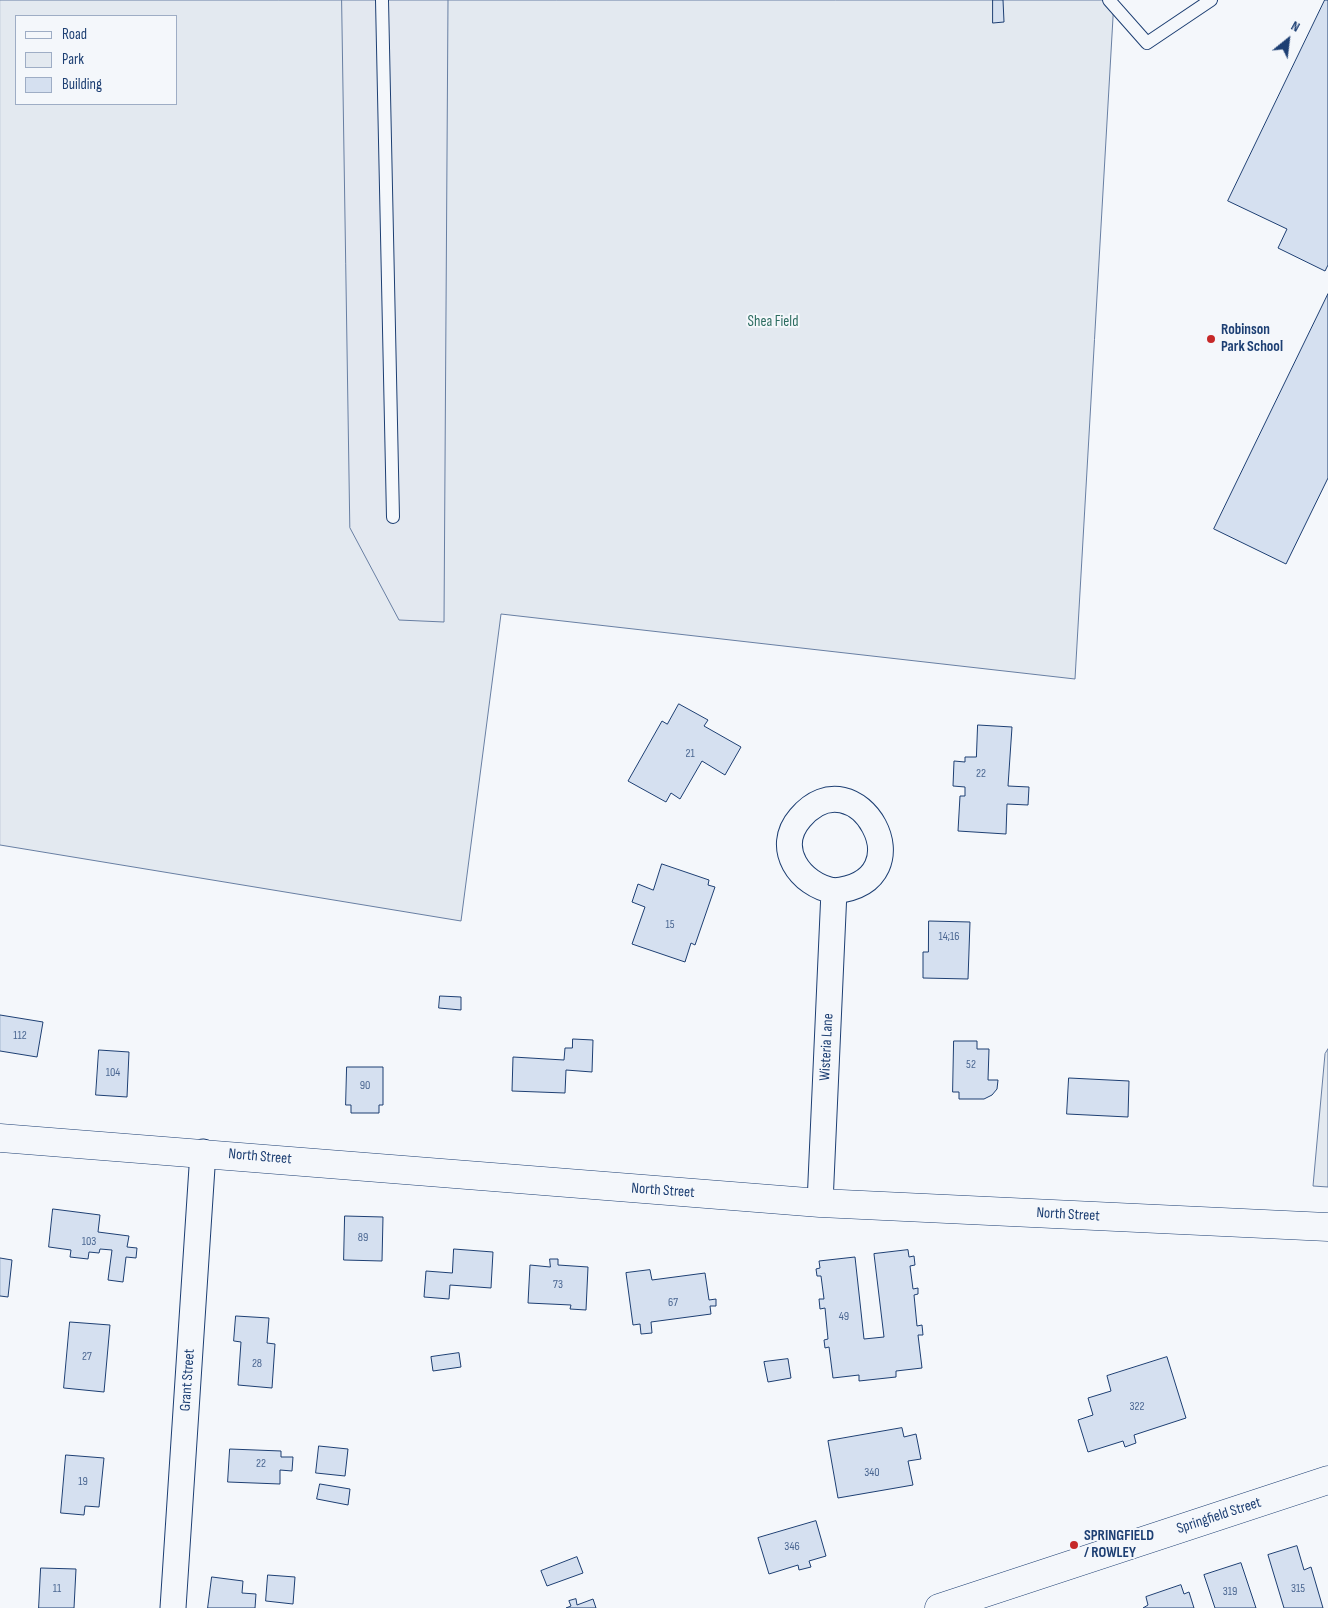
<!DOCTYPE html>
<style>
body{margin:0}
#map{position:relative;width:1328px;height:1608px;overflow:hidden;background:#f4f7fb;font-family:"Sofia Sans Condensed",sans-serif}
canvas{display:block}
.legend{position:absolute;left:15px;top:15px;width:162px;height:90px;box-sizing:border-box;background:#f4f7fb;border:1px solid #9eadc5;margin:0;padding:6px 9px;list-style:none;font-size:15px;color:#1d3f73}
.legend li{display:flex;align-items:center;gap:10px;height:25px}
.legend b{width:25px;border:1px solid #9eadc5}
.north{position:absolute;left:1263px;top:15px;width:50px;height:50px;-webkit-text-stroke:4px #f4f7fb;paint-order:stroke;rotate:29deg;font-size:14px;font-weight:700;line-height:20px;text-align:center;color:#1d3f73}
.north::after{content:'';display:block;margin:auto;width:18px;height:22px;background:#1d3f73;clip-path:polygon(50% 0,100% 100%,50% 72%,0 100%)}
</style>
<div id="map">
<canvas width="1328" height="1608"></canvas>
<ul class="legend">
<li><b style="height:6px;background:#f4f7fb"></b>Road</li>
<li><b style="height:14px;background:#e3e9f0"></b>Park</li>
<li><b style="height:14px;background:#d5e0f0"></b>Building</li>
</ul>
<div class="north">N</div>
</div>
<script>
const g = document.querySelector('canvas').getContext('2d');
g.lineJoin = 'round';
function fillPath(path, color) {
  g.fillStyle = color;
  g.fill(path, 'evenodd');
}
function strokePath(path, color, width, dash) {
  g.strokeStyle = color;
  g.lineWidth = width;
  g.lineCap = dash ? 'butt' : 'round';
  g.setLineDash(dash || []);
  g.stroke(path);
}
function label(font, color, halo, rows, align = 'center') {
  g.font = font + ' "Sofia Sans Condensed",sans-serif';
  g.lineWidth = 4;
  g.setLineDash([]);
  g.textBaseline = 'middle';
  g.strokeStyle = halo;
  g.fillStyle = color;
  for (const [text, x, y, turn = 0] of rows) {
    g.save();
    g.translate(x, y);
    g.rotate((+turn || 0) * Math.PI / 180);
    g.textAlign = isNaN(turn) ? turn : align;
    if (halo) g.strokeText(text, 0, 0);
    g.fillText(text, 0, 0);
    g.restore();
  }
}
const green = new Path2D(`
 M 0,0 L 1114,0 L 1075,679 L 501,614 L 461,921 L 0,845 ZM 16,16 L 176,16 L 176,104 L 16,104 Z
 M 1328,1049 L 1328,1187 L 1313,1186 L 1325,1054 Z`);
fillPath(green, '#e3e9f0');
strokePath(green, '#687fa3', 1);
const parking = new Path2D(`
 M 342,0 L 448,0 L 444,622 L 399,620 L 350,528 Z`);
fillPath(parking, '#e3e8f0');
strokePath(parking, '#687fa3', 1);
const building = new Path2D(`
 M 993,0 L 1003,0 L 1004,22 L 993,23 Z
 M 1325,0 L 1328,0 L 1328,265 L 1325,271 L 1278,248 L 1287,229 L 1228,201 Z
 M 1328,294 L 1328,478 L 1286,564 L 1214,529 Z
 M 679,704 L 708,720 L 704,726 L 741,747 L 725,775 L 702,761 L 680,799 L 671,793 L 666,802 L 628,781 L 662,721 L 667,724 Z
 M 978,725 L 1012,727 L 1008,786 L 1029,787 L 1028,805 L 1007,804 L 1006,834 L 958,831 L 960,796 L 965,796 L 965,787 L 953,786 L 954,761 L 965,762 L 965,757 L 976,757 Z
 M 662,864 L 709,880 L 708,885 L 715,887 L 695,945 L 691,943 L 685,962 L 632,944 L 645,907 L 632,902 L 638,884 L 653,890 Z
 M 929,921 L 970,922 L 968,979 L 923,978 L 923,952 L 928,952 Z
 M 440,996 L 461,997 L 461,1010 L 439,1008 Z
 M 0,1015 L 43,1022 L 37,1057 L 0,1051 Z
 M 573,1039 L 593,1040 L 592,1072 L 566,1070 L 565,1093 L 512,1091 L 513,1057 L 564,1060 L 565,1048 L 572,1048 Z
 M 954,1041 L 977,1041 L 977,1049 L 989,1049 L 988,1080 L 998,1080 L 997,1089 L 992,1095 L 984,1099 L 959,1099 L 959,1092 L 953,1092 Z
 M 99,1050 L 129,1052 L 127,1097 L 96,1095 Z
 M 347,1067 L 383,1067 L 383,1105 L 379,1105 L 379,1113 L 351,1113 L 351,1105 L 346,1105 Z
 M 1069,1078 L 1129,1081 L 1128,1117 L 1067,1114 Z
 M 53,1209 L 100,1215 L 98,1232 L 129,1236 L 127,1247 L 137,1248 L 136,1258 L 126,1257 L 123,1282 L 108,1280 L 112,1250 L 100,1249 L 99,1253 L 89,1252 L 88,1259 L 70,1257 L 71,1250 L 49,1247 Z
 M 345,1216 L 383,1217 L 382,1261 L 344,1260 Z
 M 454,1249 L 493,1252 L 491,1288 L 450,1285 L 449,1299 L 424,1297 L 426,1271 L 452,1273 Z
 M 908,1250 L 909,1257 L 914,1256 L 915,1265 L 910,1266 L 913,1289 L 918,1288 L 918,1294 L 914,1295 L 917,1326 L 922,1325 L 923,1335 L 918,1335 L 922,1368 L 896,1371 L 896,1377 L 859,1381 L 859,1375 L 833,1378 L 829,1347 L 825,1348 L 824,1340 L 828,1339 L 825,1308 L 820,1309 L 819,1299 L 824,1299 L 821,1276 L 817,1276 L 816,1269 L 820,1268 L 819,1261 L 855,1257 L 864,1339 L 884,1337 L 874,1254 Z
 M 0,1258 L 12,1260 L 8,1297 L 0,1296 Z
 M 550,1259 L 558,1259 L 558,1265 L 588,1267 L 586,1310 L 570,1309 L 571,1305 L 528,1303 L 530,1265 L 550,1267 Z
 M 650,1270 L 652,1280 L 705,1273 L 709,1300 L 716,1299 L 716,1306 L 710,1306 L 711,1314 L 651,1322 L 652,1333 L 641,1334 L 640,1324 L 633,1325 L 626,1273 Z
 M 236,1316 L 269,1318 L 267,1343 L 275,1344 L 272,1388 L 238,1385 L 241,1342 L 234,1341 Z
 M 70,1322 L 110,1325 L 104,1392 L 64,1388 Z
 M 459,1353 L 461,1367 L 433,1371 L 431,1357 Z
 M 1167,1357 L 1186,1418 L 1134,1435 L 1136,1443 L 1125,1447 L 1123,1441 L 1088,1452 L 1078,1420 L 1093,1415 L 1088,1398 L 1111,1391 L 1107,1376 Z
 M 788,1359 L 791,1378 L 768,1382 L 764,1362 Z
 M 902,1428 L 904,1437 L 916,1434 L 921,1459 L 908,1461 L 913,1485 L 838,1498 L 828,1441 Z
 M 319,1446 L 348,1449 L 345,1476 L 316,1473 Z
 M 230,1449 L 281,1451 L 281,1457 L 293,1457 L 292,1471 L 280,1470 L 280,1484 L 228,1482 Z
 M 66,1455 L 104,1458 L 99,1507 L 85,1506 L 84,1515 L 61,1513 Z
 M 320,1484 L 350,1489 L 348,1505 L 317,1499 Z
 M 816,1521 L 826,1556 L 809,1561 L 811,1567 L 799,1570 L 798,1565 L 769,1574 L 758,1538 Z
 M 1297,1546 L 1304,1570 L 1311,1567 L 1323,1608 L 1284,1608 L 1268,1555 Z
 M 577,1557 L 583,1573 L 547,1586 L 541,1571 Z
 M 1241,1563 L 1256,1608 L 1215,1608 L 1204,1575 Z
 M 41,1568 L 76,1569 L 74,1608 L 39,1608 Z
 M 268,1575 L 295,1577 L 293,1604 L 266,1601 Z
 M 212,1577 L 243,1581 L 242,1593 L 256,1594 L 255,1608 L 208,1608 Z
 M 1181,1585 L 1184,1594 L 1189,1592 L 1194,1608 L 1143,1608 L 1148,1605 L 1146,1597 Z
 M 576,1599 L 577,1605 L 593,1599 L 596,1608 L 566,1608 L 571,1606 L 569,1601 Z`);
fillPath(building, '#d5e0f0');
strokePath(building, '#1d3f73', 1);
const service = new Path2D(`
 M 382,0 L 393,517
 M 1109,0 L 1147,43 L 1211,0`);
const minor = new Path2D(`
 M 820,1203 L 834,891 C 930,881 856,752 800,818 C 774,848 800,885 834,891
 M 173,1608 L 203,1152`);
const secondary = new Path2D(`
 M 0,1138 L 820,1203 L 1328,1227`);
const primary = new Path2D(`
 M 939,1608 L 1328,1480`);
strokePath(service, '#1d3f73', 14);
strokePath(minor, '#1d3f73', 27);
strokePath(secondary, '#1d3f73', 29);
strokePath(primary, '#1d3f73', 29);
strokePath(service, '#f4f7fb', 12);
strokePath(minor, '#f4f7fb', 25);
strokePath(secondary, '#f4f7fb', 28);
strokePath(primary, '#f4f7fb', 28);
for (const [x, y, r, color] of [
 [1211,339,5,"#c62828"],
 [1074,1545,5,"#c62828"]
]) {
  const dot = new Path2D();
  dot.arc(x, y, r, 0, 2 * Math.PI);
  g.fillStyle = color;
  g.fill(dot);
  strokePath(dot, '#f4f7fb', 2);
}
label('12px', '#4b6792', null, [
 ["21",690,754],
 ["22",981,774],
 ["15",670,925],
 ["14;16",949,937],
 ["112",20,1036],
 ["52",971,1065],
 ["104",113,1073],
 ["90",365,1086],
 ["89",363,1238],
 ["103",89,1242],
 ["73",558,1285],
 ["67",673,1303],
 ["49",844,1317],
 ["27",87,1357],
 ["28",257,1364],
 ["322",1137,1407],
 ["22",261,1464],
 ["340",872,1473],
 ["19",83,1482],
 ["346",792,1547],
 ["11",57,1589],
 ["315",1298,1589],
 ["319",1230,1592]
]);
label('15px', '#2c6c60', '#f4f7fb', [
 ["Shea Field",773,322]
]);
label('bold 15px', '#1d3f73', '#f4f7fb', [
 ["Robinson",1221,330],
 ["Park School",1221,347],
 ["SPRINGFIELD",1084,1536],
 ["/ ROWLEY",1084,1553]
], 'left');
label('15px', '#1d3f73', '#f4f7fb', [
 ["Wisteria Lane",827,1047,-87],
 ["North Street",260,1157,5],
 ["North Street",663,1191,4],
 ["North Street",1068,1215,3],
 ["Grant Street",188,1380,-86],
 ["Springfield Street",1219,1516,-18]
]);
</script>
